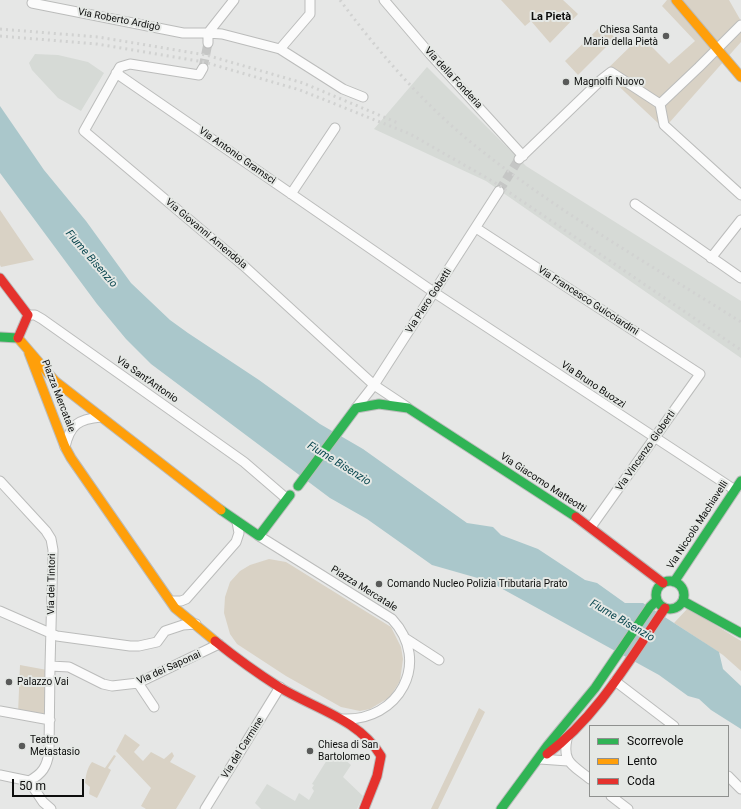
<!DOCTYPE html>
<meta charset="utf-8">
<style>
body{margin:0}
#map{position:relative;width:741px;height:809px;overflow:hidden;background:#e6e7e6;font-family:Roboto,sans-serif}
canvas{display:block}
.legend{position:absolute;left:589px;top:725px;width:140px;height:72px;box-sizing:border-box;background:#e5e8e5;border:1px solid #8f918f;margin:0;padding:5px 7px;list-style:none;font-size:12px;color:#0d0e0d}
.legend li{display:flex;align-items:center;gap:8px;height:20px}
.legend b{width:20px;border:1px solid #8f918f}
.scale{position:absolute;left:12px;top:779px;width:72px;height:18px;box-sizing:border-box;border:2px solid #0d0e0d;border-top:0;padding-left:5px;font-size:12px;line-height:14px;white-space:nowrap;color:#0d0e0d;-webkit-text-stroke:3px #e5e8e5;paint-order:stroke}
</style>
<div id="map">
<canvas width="741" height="809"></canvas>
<ul class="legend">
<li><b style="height:5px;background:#30b455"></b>Scorrevole</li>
<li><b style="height:5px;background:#ff9f0a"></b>Lento</li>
<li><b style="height:5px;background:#e5322d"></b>Coda</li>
</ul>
<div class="scale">50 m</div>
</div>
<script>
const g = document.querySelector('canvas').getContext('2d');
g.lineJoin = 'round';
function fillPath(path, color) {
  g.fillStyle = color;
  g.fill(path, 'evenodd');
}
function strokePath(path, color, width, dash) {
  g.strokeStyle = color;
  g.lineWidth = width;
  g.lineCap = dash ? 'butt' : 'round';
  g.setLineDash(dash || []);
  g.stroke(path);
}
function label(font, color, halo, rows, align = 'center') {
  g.font = font + ' Roboto,sans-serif';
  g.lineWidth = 4;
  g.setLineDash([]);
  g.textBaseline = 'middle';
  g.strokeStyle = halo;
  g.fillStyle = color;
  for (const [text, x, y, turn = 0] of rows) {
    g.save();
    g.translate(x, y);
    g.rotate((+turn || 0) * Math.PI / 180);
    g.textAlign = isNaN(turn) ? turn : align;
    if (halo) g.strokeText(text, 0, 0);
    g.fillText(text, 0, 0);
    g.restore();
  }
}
fillPath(new Path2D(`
 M 35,54 L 58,55 L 88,62 L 104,73 L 81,111 L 58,98 L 32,70 L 29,63 Z
 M 427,67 L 526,166 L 741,301 L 741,358 L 486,181 L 374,129 Z
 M 330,755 L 339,761 L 342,757 L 351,765 L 343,777 L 363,796 L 357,809 L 261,809 L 255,803 L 267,784 L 295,801 L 299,793 L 309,800 L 314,791 L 312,788 L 314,785 L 312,784 Z`), '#d6dad6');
fillPath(new Path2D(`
 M 501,0 L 563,0 L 578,14 L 550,43 L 531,21 L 525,26 Z
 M 667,0 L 729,0 L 741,21 L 741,42 L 669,123 L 664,125 L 659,124 L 610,78 L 599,77 L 641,36 L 669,64 L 695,41 L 662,6 Z
 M 603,24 L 615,38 L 578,75 L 565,61 Z
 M 0,210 L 34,260 L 1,267 L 0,265 Z
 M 269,559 L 286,562 L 391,627 L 401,647 L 403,659 L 400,681 L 390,697 L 370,709 L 360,711 L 341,707 L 286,676 L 237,644 L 230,634 L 224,613 L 225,597 L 230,582 L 240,571 L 250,565 Z
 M 688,608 L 741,641 L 741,671 L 723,655 L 674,623 Z
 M 20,665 L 47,670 L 46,719 L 18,714 Z
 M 479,708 L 485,712 L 438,809 L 431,809 Z
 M 125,734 L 140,745 L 134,752 L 143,761 L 151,752 L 164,759 L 172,752 L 174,756 L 170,762 L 196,776 L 176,809 L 146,809 L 141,806 L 151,788 L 116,751 Z
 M 114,755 L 116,756 L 108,768 L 111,770 L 97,798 L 89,794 L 90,787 L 85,783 C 86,775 87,768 92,762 L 105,768 Z`), '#d9d2c5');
fillPath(new Path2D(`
 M 0,106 L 44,170 L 86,221 L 131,283 L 170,320 L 188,333 L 259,380 L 320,424 L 363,449 L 467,523 L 493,527 L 501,535 L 538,549 L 585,580 L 597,583 L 625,603 L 643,603 L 719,652 L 723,669 L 741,686 L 741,729 L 711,710 L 699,699 L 688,696 L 659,675 L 488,581 L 432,565 L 367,519 L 330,498 L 151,364 L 126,339 L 97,304 L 0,173 Z`), '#aac7cb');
strokePath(new Path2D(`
 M 203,68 L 208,43
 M 499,191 L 519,159`), '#c5c6c5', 9, [9, 4.5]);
const street = new Path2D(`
 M 384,0 L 430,54 L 523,156
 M 32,3 L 183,33 L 208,33 L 222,34 L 280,49 L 343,89 L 363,97
 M 208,33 L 234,0
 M 208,33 L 208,43
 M 280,49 L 310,14 L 310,0
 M 203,68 L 199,75 L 130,64 L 120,67 L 84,131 L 244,266 L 374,385 L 407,407
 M 116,73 L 435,293 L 735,490
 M 660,104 L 664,125 L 741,195
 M 519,159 L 602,79 L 611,72 L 660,104 L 699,67 L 741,25
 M 291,194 L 335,128
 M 635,204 L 741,278
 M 476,228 L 700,374 L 591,527
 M 711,258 L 741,220
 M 28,315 L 35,315 L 42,319 L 244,462 L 287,499
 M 356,408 L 374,385 L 499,191
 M 65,447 C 70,425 78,419 101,417
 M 0,481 L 46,531 L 51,539 L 53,550 L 50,666 L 49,752 C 47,767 42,774 29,781
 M 259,536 L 392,619 C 432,662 399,722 342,719
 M 171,601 L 181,601 L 186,599 L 236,542 L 239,533 L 237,522
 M 0,611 L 57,636 L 130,646 L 139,646 L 157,642 L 165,631 L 183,625 L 196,624
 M 405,638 L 439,660
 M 50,666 L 69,667 L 103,684 L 112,686 L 138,683 L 219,644
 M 615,681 L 674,726
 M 138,683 L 154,707
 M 0,711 L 50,720
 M 567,739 C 562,763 573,765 590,779
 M 540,759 L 568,761
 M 0,775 L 29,781
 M 728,776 L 741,789
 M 29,781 L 43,802 L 51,809
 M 611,796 L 628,809
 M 205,809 L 280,687`);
const fast = new Path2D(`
 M 0,337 L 18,338
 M 298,486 L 356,408 L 379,404 L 408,408 L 576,517
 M 221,510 L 259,536 L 290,495
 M656 595a14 14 0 1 1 28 0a14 14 0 1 1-28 0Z
 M 674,582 L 741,481
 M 683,601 L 741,633
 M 501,809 L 548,745 L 595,688 L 650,607 L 657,600`);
const slow = new Path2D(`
 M 676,0 L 741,77
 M 18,338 L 55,381 L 221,510
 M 29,353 L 65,447 L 71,458 L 175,608 L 215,641`);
const jam = new Path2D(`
 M 0,278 L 28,315 L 18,338
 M 576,517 L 663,583
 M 215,641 C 235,657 257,673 279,687 C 313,708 359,719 381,756 L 377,776 L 364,809
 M 547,754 C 597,717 630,659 665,608`);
strokePath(street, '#bbbcbb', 11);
strokePath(fast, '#bbbcbb', 11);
strokePath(slow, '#bbbcbb', 11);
strokePath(jam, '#bbbcbb', 11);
strokePath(street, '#fbfbfb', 9);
strokePath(fast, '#30b455', 9);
strokePath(slow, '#ff9f0a', 9);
strokePath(jam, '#e5322d', 9);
strokePath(new Path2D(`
 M 340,0 C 380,54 425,106 478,148 C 560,213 652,266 741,322
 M 0,29 L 98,37 L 206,55 L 303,83 L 398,123
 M 0,36 L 97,44 L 204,62 L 300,90 L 410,134 L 494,182 L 741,350`), '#d1d2d1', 3, [2, 4]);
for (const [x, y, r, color] of [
 [666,36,4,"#595a59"],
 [566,82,4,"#595a59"],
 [379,584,4,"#595a59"],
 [9,682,4,"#595a59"],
 [22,746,4,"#595a59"],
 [310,751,4,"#595a59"]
]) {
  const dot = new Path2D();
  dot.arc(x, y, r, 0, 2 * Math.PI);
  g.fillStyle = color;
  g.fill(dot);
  strokePath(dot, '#e5e8e5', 1.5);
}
label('10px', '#0d0e0d', '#e5e8e5', [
 ["Via Roberto Ardigò",119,20,11],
 ["Via della Fonderia",453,78,47],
 ["Via Antonio Gramsci",237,156,35],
 ["Via Giovanni Amendola",206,234,40],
 ["Via Piero Gobetti",429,301,-57],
 ["Via Francesco Guicciardini",588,301,33],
 ["Via Sant'Antonio",147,380,35],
 ["Via Bruno Buozzi",593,385,34],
 ["Piazza Mercatale",58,396,69],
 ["Via Vincenzo Gioberti",646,451,-55],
 ["Via Giacomo Matteotti",543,483,33],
 ["Via Niccolò Machiavelli",698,525,-57],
 ["Via dei Tintori",52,584,-89],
 ["Piazza Mercatale",364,589,32],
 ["Via dei Saponai",169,668,-24],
 ["Via del Carmine",243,748,-58]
]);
label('10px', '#0d0e0d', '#e5e8e5', [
 ["Chiesa Santa",658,30,"right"],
 ["Maria della Pietà",658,42,"right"],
 ["Magnolfi Nuovo",574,82],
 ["Comando Nucleo Polizia Tributaria Prato",387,584],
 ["Palazzo Vai",17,682],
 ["Teatro",30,740],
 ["Metastasio",30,752],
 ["Chiesa di San",318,745],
 ["Bartolomeo",318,757]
], 'left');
label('bold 11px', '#0d0e0d', '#e5e8e5', [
 ["La Pietà",551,17]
]);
label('italic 11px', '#0b4850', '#e5e8e5', [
 ["Fiume Bisenzio",91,259,49],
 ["Fiume Bisenzio",339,464,32],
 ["Fiume Bisenzio",622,621,30]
]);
</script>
